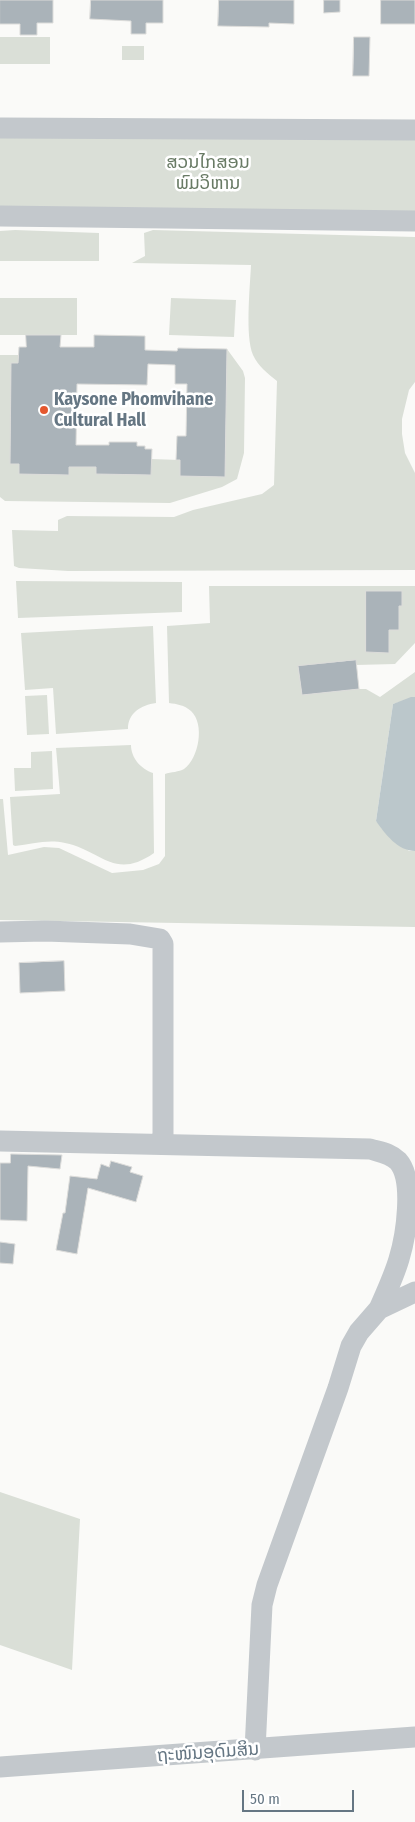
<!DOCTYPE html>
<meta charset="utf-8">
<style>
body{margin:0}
#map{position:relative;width:415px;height:1822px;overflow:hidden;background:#fafaf8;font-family:"Fira Sans Condensed",sans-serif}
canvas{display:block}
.scale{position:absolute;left:242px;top:1790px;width:112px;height:22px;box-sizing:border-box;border:2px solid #657683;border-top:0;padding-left:6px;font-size:15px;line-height:18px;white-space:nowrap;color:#657683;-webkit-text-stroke:4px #fff;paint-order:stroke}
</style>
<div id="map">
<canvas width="415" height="1822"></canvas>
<div class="scale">50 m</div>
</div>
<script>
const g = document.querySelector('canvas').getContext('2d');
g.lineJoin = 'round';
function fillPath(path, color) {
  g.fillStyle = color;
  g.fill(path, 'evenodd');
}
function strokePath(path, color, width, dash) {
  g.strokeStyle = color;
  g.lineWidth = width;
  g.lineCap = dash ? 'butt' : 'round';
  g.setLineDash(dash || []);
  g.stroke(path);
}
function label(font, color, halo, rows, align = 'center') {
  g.font = font + ' "Fira Sans Condensed","Noto Sans Lao",sans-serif';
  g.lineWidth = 5;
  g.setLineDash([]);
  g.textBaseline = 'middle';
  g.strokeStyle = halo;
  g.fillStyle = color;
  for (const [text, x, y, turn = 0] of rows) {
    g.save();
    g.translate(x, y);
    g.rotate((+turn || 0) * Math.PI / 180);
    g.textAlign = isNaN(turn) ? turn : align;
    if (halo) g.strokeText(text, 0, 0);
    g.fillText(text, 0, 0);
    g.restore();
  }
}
fillPath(new Path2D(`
 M 0,37 L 50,37 L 50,64 L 0,64 Z
 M 122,46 L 144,46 L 144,60 L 122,60 Z
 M 0,134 L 415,136 L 415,212 L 0,210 Z
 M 15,230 L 99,233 L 99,261 L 0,261 L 0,231 Z
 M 153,230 L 415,237 L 415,382 L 409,390 L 402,419 L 402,434 L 405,453 L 415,473 L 415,570 L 68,571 L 19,568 L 14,566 L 12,530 L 58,531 L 58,520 L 67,516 L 174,517 L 193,510 L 262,494 L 274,485 L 277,381 C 268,374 258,366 253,355 C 245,336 250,287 251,265 L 132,263 L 145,256 L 144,233 Z
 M 0,298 L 77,298 L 77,335 L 0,335 Z
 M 171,298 L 236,300 L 234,337 L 169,335 Z
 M 227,349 L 243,371 L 245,378 L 244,453 L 237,479 L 222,487 L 170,503 L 5,501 L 0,497 L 0,355 L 18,355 L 18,363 L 11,363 L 10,464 L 19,464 L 19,474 L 69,475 L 69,467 L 96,459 L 96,474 L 151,475 L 151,459 L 180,460 L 180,476 L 225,477 Z
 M 16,581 L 182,582 L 182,612 L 18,618 Z
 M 209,586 L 415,586 L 415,643 L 395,664 L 356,665 L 355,660 L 298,667 L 302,695 L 359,689 L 366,689 L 380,697 L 415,672 L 415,697 L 393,704 L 376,821 L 409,851 L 415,851 L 415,927 L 0,920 L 0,799 L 3,799 L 8,855 L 44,847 L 59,848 L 112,873 L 143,870 L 159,864 L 165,856 L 165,774 C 171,772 179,772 184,769 C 199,758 205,724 191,711 C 184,705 177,704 169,703 L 167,626 L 210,623 Z
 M 153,626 L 156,703 C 141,705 128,713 128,729 L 56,734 L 53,688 L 25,690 L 21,633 Z
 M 47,695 L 49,734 L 27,735 L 25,696 Z
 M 131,745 C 131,758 141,769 153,773 L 154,853 C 114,881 101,850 65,843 C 48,839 32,844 15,846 L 13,845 L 10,797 L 60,794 L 56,748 Z
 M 52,751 L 53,789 L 15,791 L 14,768 L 31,768 L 31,752 Z
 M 0,1492 L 80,1519 L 72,1670 L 0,1645 Z`), '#dadfd7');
fillPath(new Path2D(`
 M 411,697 L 415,697 L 415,851 C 398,851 385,834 376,821 L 393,704 Z`), '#bbc7cb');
const building = new Path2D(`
 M 0,0 L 53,0 L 53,23 L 37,23 L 37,35 L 20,35 L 20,24 L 0,24 Z
 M 91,0 L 163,0 L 163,23 L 146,23 L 146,34 L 131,34 L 131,21 L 90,19 Z
 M 219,0 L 294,0 L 294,24 L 269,23 L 269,27 L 218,26 Z
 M 324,0 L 340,0 L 340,12 L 324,13 Z
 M 381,0 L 415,0 L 415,24 L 381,24 Z
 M 354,37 L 370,37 L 369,76 L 353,76 Z
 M 26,335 L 61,335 L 60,347 L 94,347 L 94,335 L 145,336 L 145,350 L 177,351 L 178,348 L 227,349 L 225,477 L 180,476 L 180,460 L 176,460 L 177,436 L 186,436 L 187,384 L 175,384 L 175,365 L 148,364 L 147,385 L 77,384 L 76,445 L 109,445 L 109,442 L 137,442 L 137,446 L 145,446 L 145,449 L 152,449 L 151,475 L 96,474 L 96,467 L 69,467 L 69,475 L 19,474 L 19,464 L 10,464 L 11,363 L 18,363 L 19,347 L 26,347 Z
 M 366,591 L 402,591 L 402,606 L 399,606 L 399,630 L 389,630 L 389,653 L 366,652 Z
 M 356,660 L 359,689 L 302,695 L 298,666 Z
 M 64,961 L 65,991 L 20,993 L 19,963 Z
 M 11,1154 L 62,1155 L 60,1169 L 28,1166 L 27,1221 L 0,1220 L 0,1163 L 10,1163 Z
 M 111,1161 L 132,1167 L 130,1172 L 143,1176 L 136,1202 L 88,1188 L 77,1254 L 56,1250 L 63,1213 L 65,1213 L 70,1176 L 97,1179 L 101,1164 L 109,1167 Z
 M 0,1242 L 15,1244 L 13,1264 L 0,1263 Z`);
fillPath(building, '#aab3b9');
strokePath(building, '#dcdcda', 1);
strokePath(new Path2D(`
 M 0,128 L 415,130
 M 0,216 L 415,221
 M 0,932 L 45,931 L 130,934 L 160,939 L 163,944 L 163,1144
 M 0,1141 L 370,1149 C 380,1152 390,1153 398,1161 C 415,1180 406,1236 399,1259 C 394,1276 386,1293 379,1309
 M 255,1750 L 262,1605 L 267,1585 L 338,1388 L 351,1346 L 359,1332 L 379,1309 L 415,1292
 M 0,1767 L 415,1737`), '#c3c8cc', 21);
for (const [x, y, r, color] of [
 [44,410,5,"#e4572e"]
]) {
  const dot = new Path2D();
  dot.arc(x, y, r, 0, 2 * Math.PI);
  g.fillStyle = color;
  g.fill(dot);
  strokePath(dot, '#fff', 2);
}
label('18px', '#687a64', '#fff', [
 ["ສວນໄກສອນ",208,163],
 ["ພົມວິຫານ",208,184]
]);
label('bold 18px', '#657683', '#fff', [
 ["Kaysone Phomvihane",54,400],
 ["Cultural Hall",54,421]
], 'left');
label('18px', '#657683', '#fff', [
 ["ຖະໜົນອຸດົມສິນ",208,1753,-4]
]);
</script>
